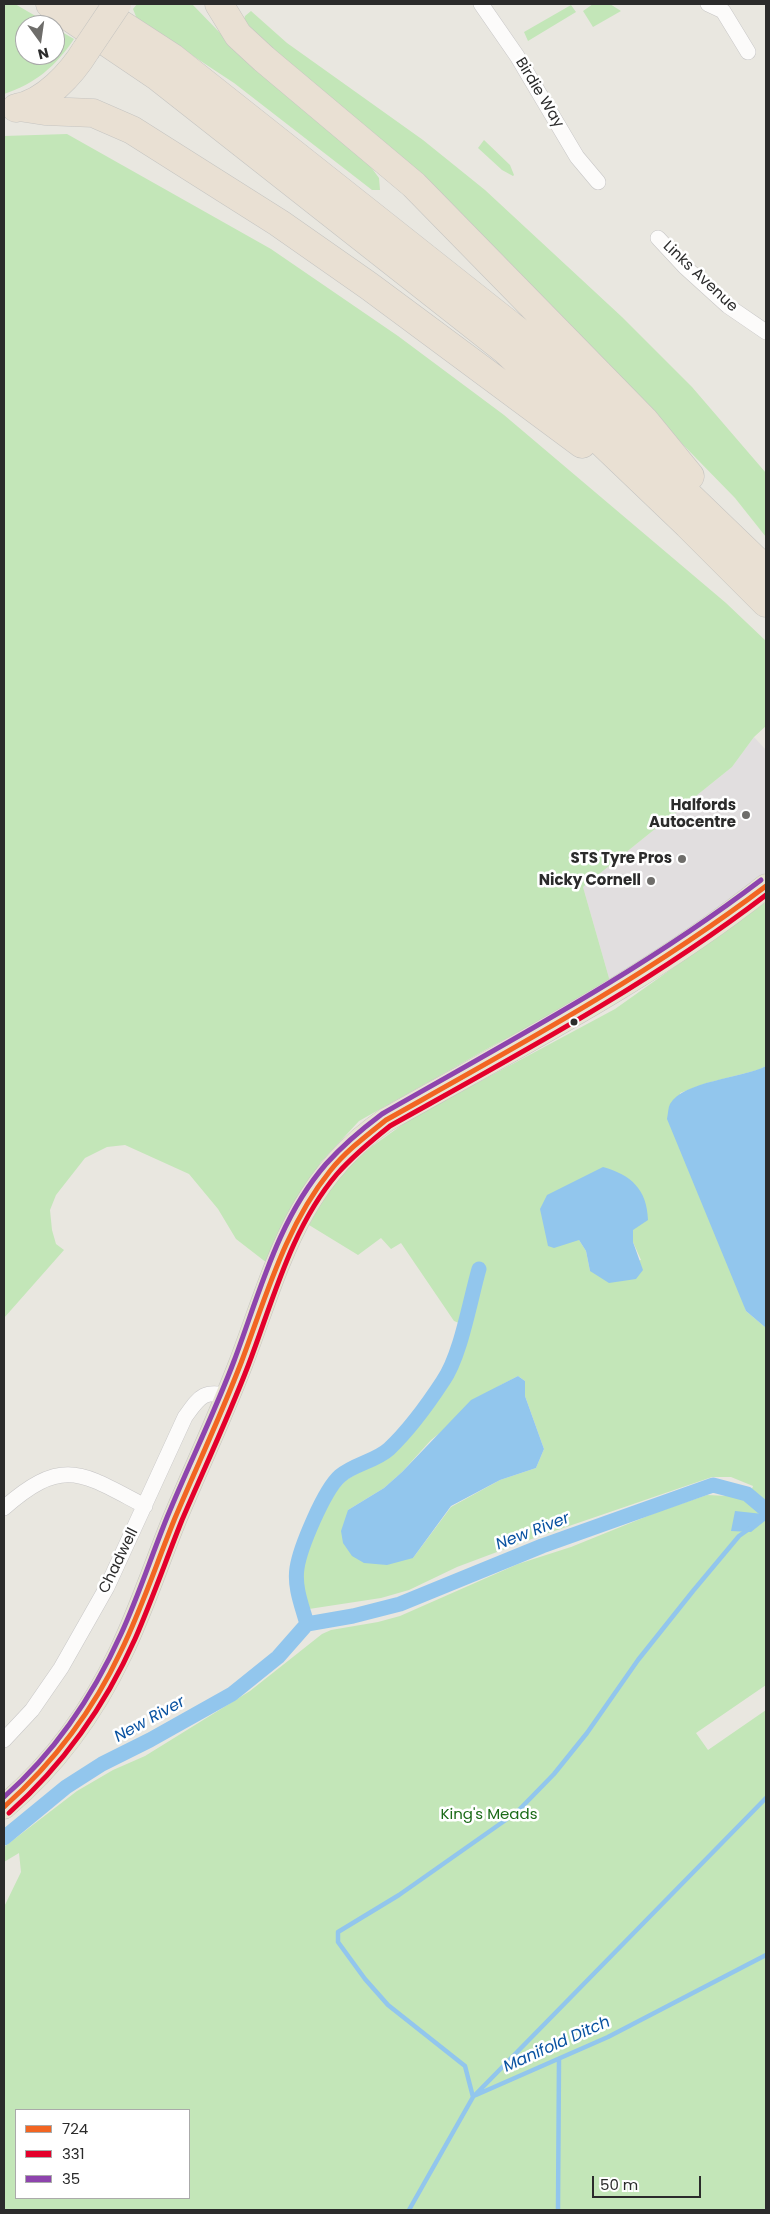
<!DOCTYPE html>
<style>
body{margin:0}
#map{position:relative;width:770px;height:2214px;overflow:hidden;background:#e9e7e0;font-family:Poppins,sans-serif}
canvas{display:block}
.frame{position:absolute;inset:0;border:5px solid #2b2b2b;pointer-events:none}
.legend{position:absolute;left:15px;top:2109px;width:175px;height:90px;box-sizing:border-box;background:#fff;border:1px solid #aaa;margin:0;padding:6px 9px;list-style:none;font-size:15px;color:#2b2b2b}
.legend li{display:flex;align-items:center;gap:10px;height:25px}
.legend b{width:25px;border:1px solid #aaa}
.north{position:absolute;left:15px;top:15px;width:50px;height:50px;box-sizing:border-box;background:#fff;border:1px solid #aaa;border-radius:50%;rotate:166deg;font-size:14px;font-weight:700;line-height:20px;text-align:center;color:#2b2b2b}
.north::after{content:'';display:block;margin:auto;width:18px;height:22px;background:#6e6d6a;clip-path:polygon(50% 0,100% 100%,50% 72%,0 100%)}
.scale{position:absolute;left:592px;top:2176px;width:109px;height:22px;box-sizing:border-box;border:2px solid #2b2b2b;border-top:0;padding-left:6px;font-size:15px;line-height:18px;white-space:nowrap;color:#2b2b2b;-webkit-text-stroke:4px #fff;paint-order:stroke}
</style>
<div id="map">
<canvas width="770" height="2214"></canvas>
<div class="frame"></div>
<ul class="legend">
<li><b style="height:6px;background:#f26522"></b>724</li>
<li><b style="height:6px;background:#e4002b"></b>331</li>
<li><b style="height:6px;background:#8e44ad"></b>35</li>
</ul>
<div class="north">N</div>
<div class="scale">50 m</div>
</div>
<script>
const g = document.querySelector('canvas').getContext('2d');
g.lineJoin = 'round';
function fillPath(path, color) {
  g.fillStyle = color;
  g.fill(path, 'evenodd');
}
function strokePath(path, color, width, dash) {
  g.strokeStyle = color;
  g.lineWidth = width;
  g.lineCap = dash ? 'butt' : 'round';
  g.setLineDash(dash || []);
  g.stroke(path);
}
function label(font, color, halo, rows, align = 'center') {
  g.font = font + ' Poppins,sans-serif';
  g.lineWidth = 5;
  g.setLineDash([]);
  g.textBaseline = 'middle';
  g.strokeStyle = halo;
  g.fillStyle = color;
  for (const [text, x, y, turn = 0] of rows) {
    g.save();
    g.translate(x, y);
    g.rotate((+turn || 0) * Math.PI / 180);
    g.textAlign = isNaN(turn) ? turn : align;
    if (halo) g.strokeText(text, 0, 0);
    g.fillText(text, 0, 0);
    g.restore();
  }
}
fillPath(new Path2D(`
 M 754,737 L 766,750 L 766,874 L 611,985 L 583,887 L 732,767 Z`), '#e1dedf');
fillPath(new Path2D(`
 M 4,4 L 15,4 L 51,25 L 25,25 L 25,55 L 55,55 L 55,28 L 74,39 C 56,66 35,84 4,94 Z
 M 137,4 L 192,4 L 254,68 L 320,121 L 368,163 L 379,178 L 380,190 L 372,190 L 234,83 L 137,19 L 133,9 Z
 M 593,4 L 610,4 L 621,11 L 593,27 L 583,11 Z
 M 571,5 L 576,12 L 528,41 L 524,32 Z
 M 251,11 L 287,43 L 423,140 L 485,190 L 622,317 L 692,387 L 766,473 L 766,537 L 735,498 L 575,334 L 243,23 L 245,16 Z
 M 67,134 L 271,249 L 398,336 L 504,415 L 726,603 L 766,641 L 766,726 L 754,737 L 732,767 L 583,887 L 611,985 L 494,1045 L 359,1121 L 321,1162 L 284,1223 L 267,1263 L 236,1239 L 218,1209 L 189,1174 L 125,1145 L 107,1147 L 85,1158 L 56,1195 L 50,1210 L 52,1230 L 56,1244 L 64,1250 L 4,1318 L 4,136 Z
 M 484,140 L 510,165 L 514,175 L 513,176 L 502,170 L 478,148 Z
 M 766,902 L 766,1066 L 758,1070 L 707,1083 L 680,1093 L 746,1311 L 766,1328 L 766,1501 L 750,1494 L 753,1486 L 731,1477 L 712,1477 L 537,1537 L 457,1567 L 409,1590 L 381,1598 L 309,1609 L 303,1586 L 303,1566 L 313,1535 L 331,1497 L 346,1480 L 393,1453 L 415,1426 L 455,1370 L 469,1327 L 454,1321 L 401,1243 L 391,1249 L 381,1238 L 358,1255 L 309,1225 L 325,1196 L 344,1171 L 371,1147 L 412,1118 L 615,1009 ZM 633,1230 L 633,1242 L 641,1260 L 590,1271 L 586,1251 L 579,1240 ZM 518,1376 L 525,1381 L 525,1396 L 544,1449 L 536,1468 L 500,1480 L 451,1507 L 413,1558 L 348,1510 L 384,1488 L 402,1472 L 431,1440 L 499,1386 Z
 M 707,1495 L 728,1496 L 749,1500 C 755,1508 763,1512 766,1520 L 766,1685 L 696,1733 L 708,1750 L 766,1710 L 766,2210 L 4,2210 L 4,1907 L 21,1872 L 19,1853 L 4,1862 L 4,1847 L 77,1791 L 113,1770 L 145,1756 L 250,1691 L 322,1634 L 331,1630 L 378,1622 L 400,1616 L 518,1564 L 571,1547 L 660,1511 ZM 16,2110 L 189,2110 L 189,2198 L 16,2198 Z`), '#c3e6b8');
fillPath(new Path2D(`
 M 766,1066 L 766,1328 L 746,1311 L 667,1119 C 668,1114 668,1108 670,1104 C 683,1081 743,1078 766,1066 Z
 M 603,1167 C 631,1175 647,1189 648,1220 L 633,1230 L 633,1242 L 643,1270 L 636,1279 L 609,1283 L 590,1271 L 586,1251 L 579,1240 L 554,1248 L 548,1246 L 540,1209 L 547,1195 Z
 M 518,1376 L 525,1381 L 525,1396 L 544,1449 L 536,1468 L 500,1480 L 451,1506 L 413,1558 L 387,1565 L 364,1563 L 352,1556 L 343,1543 L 341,1531 L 348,1510 L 384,1488 L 402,1472 L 471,1400 Z
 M 759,1502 L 766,1506 L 766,1520 L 751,1532 L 731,1531 L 735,1511 L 763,1514 L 755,1508 Z`), '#92c6ed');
strokePath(new Path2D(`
 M 476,2095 L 608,2037 L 766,1955
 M 473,2097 L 465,2066 L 388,2005 L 365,1979 L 338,1942 L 338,1932 L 399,1895 L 517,1812 L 554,1774 L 587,1733 L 638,1660 L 693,1591 L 739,1536 L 749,1529
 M 409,2210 L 473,2097 L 766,1798
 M 558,2210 L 559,2059`), '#92c6ed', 4.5);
strokePath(new Path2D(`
 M 307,1624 C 302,1606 294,1587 297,1568 C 300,1548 324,1490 340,1476 C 354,1464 376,1461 389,1449 C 410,1429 428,1404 443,1381 C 461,1355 470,1300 479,1269
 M 4,1838 L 66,1787 L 102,1764 L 150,1740 L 232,1694 L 278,1657 L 307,1624 L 353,1616 L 400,1604 L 542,1546 L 713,1485 L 747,1494 L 766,1510`), '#92c6ed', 15);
const street = new Path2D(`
 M 481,4 L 517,56 L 577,157 L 598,182
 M 708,4 L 723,11 L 748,52
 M 658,238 L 685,267 L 728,306 L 766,332
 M 4,1508 C 64,1455 83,1474 145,1506
 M 4,1740 L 32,1710 L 61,1668 L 107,1587 L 185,1417 C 199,1398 203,1389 229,1396`);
const primary = new Path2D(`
 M 4,1807 C 54,1765 93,1711 121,1652 C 142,1608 157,1562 175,1518 C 197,1466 221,1415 241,1363 C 277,1268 296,1181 386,1120 C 516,1046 648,980 766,886`);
const highway = new Path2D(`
 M 50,4 L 158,77 L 505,350 L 688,525 L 766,603
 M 90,4 L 173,58 L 519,332 L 766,570
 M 219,4 L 238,35 L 264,59 L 414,185 L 645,421 L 690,476
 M 19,107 L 45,111 L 93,113 L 132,130 L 279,223 L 369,286 L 582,444
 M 16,108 C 45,103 72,73 86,50`);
strokePath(street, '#c7c6c6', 16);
strokePath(primary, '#c5c4c1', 25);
strokePath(highway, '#c5c4c1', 29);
strokePath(street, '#fcfbfa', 15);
strokePath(primary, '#e7e5d3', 24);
strokePath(highway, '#e9e0d3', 28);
const highwayBridge = new Path2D(`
 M 86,50 L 117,4`);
strokePath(highwayBridge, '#c5c4c1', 29, []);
strokePath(highwayBridge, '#e9e0d3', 28);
strokePath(new Path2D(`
 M 4,1807 C 53,1763 93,1711 121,1651 C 142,1608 157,1562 175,1518 C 197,1466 221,1415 241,1363 C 266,1297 285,1227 330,1171 C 346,1151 366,1136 386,1120 C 516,1047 647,976 766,886`), '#f26522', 5);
strokePath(new Path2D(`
 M 9,1813 C 64,1764 105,1706 135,1639 C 152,1600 166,1560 182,1520 C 204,1469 228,1418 248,1366 C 273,1301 291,1228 337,1174 C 353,1156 371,1141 390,1126 C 519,1054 648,985 766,895`), '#e4002b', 5);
strokePath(new Path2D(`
 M 4,1797 C 55,1752 93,1696 121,1634 C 139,1595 152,1554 168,1515 C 189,1464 214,1414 234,1361 C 259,1295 278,1219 326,1164 C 343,1145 362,1129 382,1114 C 513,1039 640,972 761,880`), '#8e44ad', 5);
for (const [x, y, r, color] of [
 [746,815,5,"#6e6d6a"],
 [682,859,5,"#6e6d6a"],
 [651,881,5,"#6e6d6a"],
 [574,1022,4.5,"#2b2b2b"]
]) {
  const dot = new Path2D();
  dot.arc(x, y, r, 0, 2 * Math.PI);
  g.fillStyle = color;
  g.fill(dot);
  strokePath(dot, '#fff', 2);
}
label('15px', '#2b2b2b', '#fff', [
 ["Birdie Way",539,93,59],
 ["Links Avenue",700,277,43],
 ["Chadwell",119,1561,-64]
]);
label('bold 15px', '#2b2b2b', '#fff', [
 ["Halfords",736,806],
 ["Autocentre",736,823],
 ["STS Tyre Pros",672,859],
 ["Nicky Cornell",641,881]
], 'right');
label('15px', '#1b6b18', '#fff', [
 ["King's Meads",489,1815]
]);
label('italic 16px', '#0952a1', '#fff', [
 ["New River",533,1532,-21],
 ["New River",150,1720,-29],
 ["Manifold Ditch",557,2045,-24]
]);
</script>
